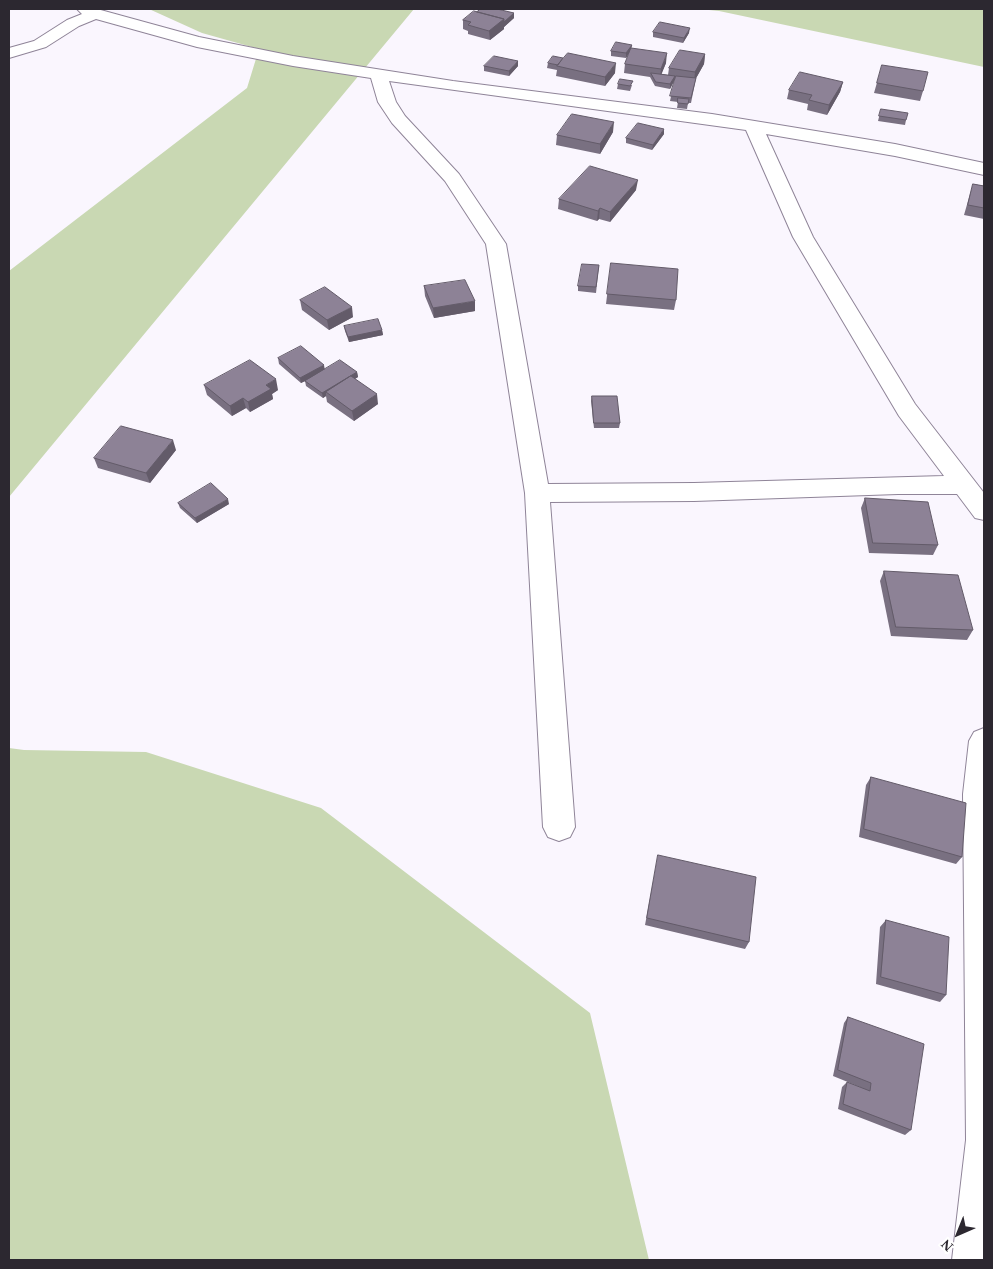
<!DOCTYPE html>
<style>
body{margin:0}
#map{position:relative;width:993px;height:1269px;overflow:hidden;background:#faf6fe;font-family:Georgia,serif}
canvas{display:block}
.frame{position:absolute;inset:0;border:10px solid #2c2830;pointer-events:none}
.north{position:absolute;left:933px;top:1209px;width:50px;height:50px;-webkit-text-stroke:4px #fff;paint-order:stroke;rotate:224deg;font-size:14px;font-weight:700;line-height:20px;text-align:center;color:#2c2830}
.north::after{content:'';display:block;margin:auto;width:18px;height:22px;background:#2c2830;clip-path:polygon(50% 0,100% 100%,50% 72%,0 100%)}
</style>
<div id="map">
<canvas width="993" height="1269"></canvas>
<div class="frame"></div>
<div class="north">N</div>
</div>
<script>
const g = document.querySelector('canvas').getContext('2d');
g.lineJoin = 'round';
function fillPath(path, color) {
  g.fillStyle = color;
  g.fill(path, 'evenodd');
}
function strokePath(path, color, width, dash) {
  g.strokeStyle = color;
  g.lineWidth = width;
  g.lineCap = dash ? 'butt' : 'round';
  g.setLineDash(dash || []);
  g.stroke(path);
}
fillPath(new Path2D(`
 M 149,9 L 414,9 L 9,497 L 9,271 L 247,88 L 259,49 L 202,33 Z
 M 699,9 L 984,9 L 984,67 L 719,11 Z
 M 9,748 L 24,750 L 146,752 L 321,808 L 590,1013 L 649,1260 L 9,1260 Z`), '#c9d8b3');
const minor = new Path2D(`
 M 77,9 L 97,9 L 199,37 L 293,56 L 453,81 L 712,114 L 895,144 L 984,163 L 984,175 L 895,156 L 766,134 L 813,237 L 915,404 L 984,493 L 984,520 L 975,518 L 957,494 L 898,494 L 694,501 L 550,502 L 575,827 L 570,837 L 559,841 L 548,837 L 543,827 L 525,493 L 486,244 L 445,181 L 392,123 L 378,102 L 371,78 L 293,66 L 197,47 L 96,19 L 79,26 L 46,47 L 9,58 L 9,48 L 34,41 L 67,20 L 82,14 ZM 389,81 L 746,130 L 793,237 L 899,416 L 944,476 L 694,483 L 548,484 L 506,244 L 459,174 L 405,116 L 396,102 Z
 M 984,728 L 984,1260 L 952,1260 L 966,1140 L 963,794 L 969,741 L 974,732 Z`);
strokePath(minor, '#8f8498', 2);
fillPath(minor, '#fff');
fillPath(new Path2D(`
 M 477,12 L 514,13 L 514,18 L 504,27 L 504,29 L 490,40 L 468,34 L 468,31 L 463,29 L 463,20 Z
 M 653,32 L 689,33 L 683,43 L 653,37 Z
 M 632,45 L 631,48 L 666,63 L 661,74 L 668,75 L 669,68 L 705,54 L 704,64 L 696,78 L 691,103 L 688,103 L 687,109 L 677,108 L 678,102 L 670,101 L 675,79 L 670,89 L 655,86 L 650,77 L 624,73 L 625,64 L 629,53 L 626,58 L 611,56 L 611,51 Z
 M 548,63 L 615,73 L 605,86 L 556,76 L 557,70 L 547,68 Z
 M 882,65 L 923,91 L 920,101 L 874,93 Z
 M 484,66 L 518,66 L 509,76 L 484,71 Z
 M 843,82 L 840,92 L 827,115 L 807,110 L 808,104 L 787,99 L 789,90 Z
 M 618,84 L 632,85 L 630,91 L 617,89 Z
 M 881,109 L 906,120 L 905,125 L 878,121 Z
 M 613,132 L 600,154 L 556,145 L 557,135 Z
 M 664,134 L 652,150 L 626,143 L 626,138 Z
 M 973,184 L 984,186 L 984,219 L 964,215 L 970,194 Z
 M 636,190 L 610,222 L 599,219 L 597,221 L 558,209 L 559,199 Z
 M 611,263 L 676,300 L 674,310 L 606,304 Z
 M 599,265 L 596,293 L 578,291 L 578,286 Z
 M 424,286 L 475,311 L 434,318 L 425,296 Z
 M 300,300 L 353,317 L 329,330 L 302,310 Z
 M 344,326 L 382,330 L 383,335 L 349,342 L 345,331 Z
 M 278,358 L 325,369 L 357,372 L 358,377 L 355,379 L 378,404 L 354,421 L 327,402 L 326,396 L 323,398 L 306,386 L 305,381 L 311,378 L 301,383 L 279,364 Z
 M 204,385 L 278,390 L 272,394 L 273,399 L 250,412 L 246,408 L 232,416 L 207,395 Z
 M 592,396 L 620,423 L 619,428 L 594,428 L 591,401 Z
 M 176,450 L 150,483 L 98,468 L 94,458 Z
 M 865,498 L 938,545 L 933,555 L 869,553 L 861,508 Z
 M 178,503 L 229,504 L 197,523 L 180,508 Z
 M 884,571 L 973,630 L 967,640 L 891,636 L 880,581 Z
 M 871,777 L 962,857 L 956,864 L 859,837 L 866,785 Z
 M 658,855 L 749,942 L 745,949 L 645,925 Z
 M 886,920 L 946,995 L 940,1002 L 876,984 L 880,927 Z
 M 848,1017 L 911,1130 L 905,1135 L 838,1109 L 842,1087 L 847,1082 L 865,1089 L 833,1076 L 844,1023 Z`), '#797081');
fillPath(new Path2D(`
 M 514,13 L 514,18 L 504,27 L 504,29 L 490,40 L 489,31 L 504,19 Z
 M 690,28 L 689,33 L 683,43 L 684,38 Z
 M 632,45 L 631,50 L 626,58 L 626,53 Z
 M 667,53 L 666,63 L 660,78 L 661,69 Z
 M 705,54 L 704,64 L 694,82 L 695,72 Z
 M 518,61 L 518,66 L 509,76 L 509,71 Z
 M 616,63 L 615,73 L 605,86 L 605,77 Z
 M 675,76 L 674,81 L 670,89 L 670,84 Z
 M 843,82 L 840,92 L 827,115 L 829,105 Z
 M 614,122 L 613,132 L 600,154 L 600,144 Z
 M 664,129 L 664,134 L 652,150 L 653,145 Z
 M 638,180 L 636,190 L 610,222 L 610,212 Z
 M 600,208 L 599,219 L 597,221 L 598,211 Z
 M 475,301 L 475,311 L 434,318 L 433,308 Z
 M 352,307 L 353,317 L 329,330 L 327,320 Z
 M 382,330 L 383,335 L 349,342 L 348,337 Z
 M 324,365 L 325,371 L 301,383 L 300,378 Z
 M 357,372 L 358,377 L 329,394 L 326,392 L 326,396 L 323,398 L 322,393 Z
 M 276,379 L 278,390 L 272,394 L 273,399 L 250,412 L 248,402 L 266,385 Z
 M 377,394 L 378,404 L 354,421 L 352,411 Z
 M 243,398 L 246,408 L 232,416 L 230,406 Z
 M 173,440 L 176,450 L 150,483 L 146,473 Z
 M 228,499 L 229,504 L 197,523 L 195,518 Z`), '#635b69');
const building = new Path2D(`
 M 481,9 L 497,9 L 514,13 L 504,22 L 504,19 L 477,12 Z
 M 474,11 L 504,19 L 489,31 L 468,25 L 471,22 L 463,20 Z
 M 660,22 L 690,28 L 684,38 L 653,32 Z
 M 616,42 L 632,45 L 626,53 L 611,51 Z
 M 631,48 L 667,53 L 661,69 L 625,64 Z
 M 680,50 L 705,54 L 695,72 L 669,68 Z
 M 568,53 L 616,63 L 605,77 L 557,66 Z
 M 494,56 L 518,61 L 509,71 L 484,66 Z
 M 553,56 L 563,58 L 558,65 L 548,63 Z
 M 882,65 L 928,72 L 923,91 L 877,83 Z
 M 800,72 L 843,82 L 829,105 L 809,100 L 812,95 L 789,90 Z
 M 651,73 L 675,76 L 670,84 L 656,82 Z
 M 676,76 L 696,78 L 691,98 L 670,96 Z
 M 620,79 L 633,81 L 630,86 L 618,84 Z
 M 678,98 L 689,99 L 688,104 L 678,103 Z
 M 881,109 L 908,113 L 906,120 L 879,116 Z
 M 572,114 L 614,122 L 600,144 L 557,135 Z
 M 638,123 L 664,129 L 653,145 L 626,138 Z
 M 590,166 L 638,180 L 610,212 L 600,208 L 598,211 L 559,199 Z
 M 973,184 L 984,186 L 984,208 L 968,205 Z
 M 611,263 L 678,269 L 676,300 L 607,294 Z
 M 582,264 L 599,265 L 596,287 L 578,286 Z
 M 465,280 L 475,301 L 433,308 L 424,286 Z
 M 325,287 L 352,307 L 327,320 L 300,300 Z
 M 378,319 L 382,330 L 348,337 L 344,326 Z
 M 301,346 L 324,365 L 300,378 L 278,358 Z
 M 250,360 L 276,379 L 266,385 L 271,389 L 248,402 L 243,398 L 230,406 L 204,385 Z
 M 340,360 L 357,372 L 322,393 L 305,381 Z
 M 351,376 L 377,394 L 352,411 L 326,392 Z
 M 592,396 L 617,396 L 620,423 L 594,423 Z
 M 121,426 L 173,440 L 146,473 L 94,458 Z
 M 211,483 L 228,499 L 195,518 L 178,503 Z
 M 865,498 L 928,502 L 938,545 L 873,543 Z
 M 884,571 L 958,575 L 973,630 L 896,627 Z
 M 871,777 L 966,803 L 962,857 L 864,829 Z
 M 658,855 L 756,877 L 749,942 L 647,918 Z
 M 886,920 L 949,937 L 946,995 L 881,977 Z
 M 848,1017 L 924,1044 L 911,1130 L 843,1104 L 847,1082 L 870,1091 L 871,1083 L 838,1070 Z`);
fillPath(building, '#8d8296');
strokePath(building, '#635b69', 1);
</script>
